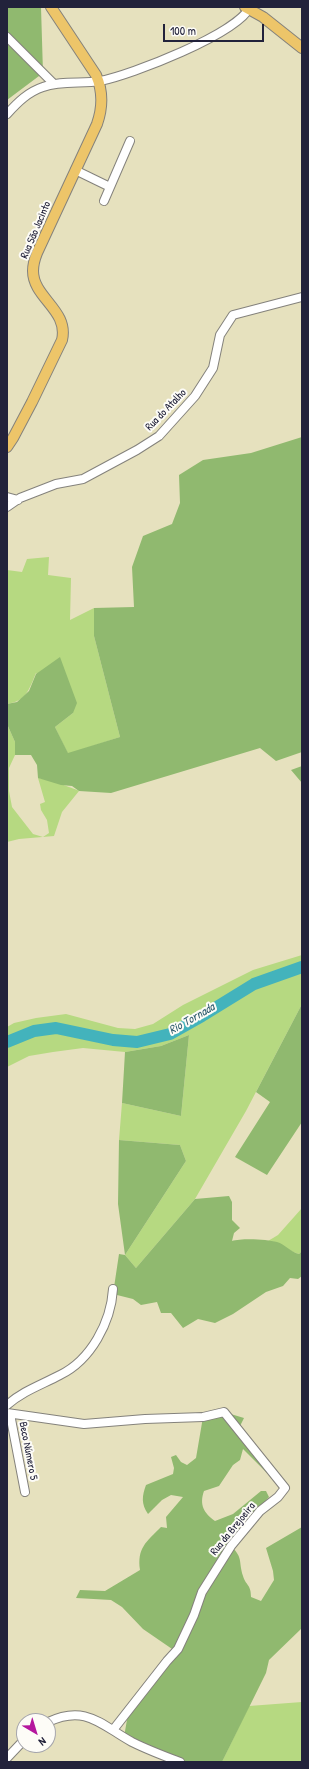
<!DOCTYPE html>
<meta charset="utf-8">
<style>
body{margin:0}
#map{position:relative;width:309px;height:1769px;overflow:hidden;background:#e6e1be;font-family:"Patrick Hand",sans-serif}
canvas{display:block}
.frame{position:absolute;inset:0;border:8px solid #22223b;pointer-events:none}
.north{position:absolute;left:16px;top:1713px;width:40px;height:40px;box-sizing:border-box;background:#fdfcf7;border:1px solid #a5a5ac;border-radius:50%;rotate:142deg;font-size:11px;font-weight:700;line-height:16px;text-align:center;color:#22223b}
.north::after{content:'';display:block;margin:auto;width:14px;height:18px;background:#b5179e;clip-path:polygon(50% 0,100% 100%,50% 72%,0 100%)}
.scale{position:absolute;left:163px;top:24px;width:101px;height:18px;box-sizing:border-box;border:2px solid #22223b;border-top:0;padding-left:5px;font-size:12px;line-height:14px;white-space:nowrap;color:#22223b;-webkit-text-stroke:3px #fdfcf7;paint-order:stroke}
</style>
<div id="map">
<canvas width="309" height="1769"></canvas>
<div class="frame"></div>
<div class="north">N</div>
<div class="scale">100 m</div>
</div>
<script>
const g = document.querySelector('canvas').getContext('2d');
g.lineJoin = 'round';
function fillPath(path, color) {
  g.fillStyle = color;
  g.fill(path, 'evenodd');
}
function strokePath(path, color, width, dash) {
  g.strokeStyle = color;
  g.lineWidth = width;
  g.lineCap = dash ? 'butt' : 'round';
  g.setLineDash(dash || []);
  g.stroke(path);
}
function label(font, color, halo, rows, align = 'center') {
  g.font = font + ' "Patrick Hand",sans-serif';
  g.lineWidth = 4;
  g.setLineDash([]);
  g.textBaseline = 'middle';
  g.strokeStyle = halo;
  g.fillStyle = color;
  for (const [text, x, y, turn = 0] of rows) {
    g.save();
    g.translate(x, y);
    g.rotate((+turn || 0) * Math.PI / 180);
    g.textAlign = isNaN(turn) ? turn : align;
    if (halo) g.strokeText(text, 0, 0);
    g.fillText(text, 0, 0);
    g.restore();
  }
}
fillPath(new Path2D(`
 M 49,557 L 48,575 L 71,578 L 70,620 L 94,608 L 94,636 L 120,737 L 68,754 L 55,727 L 73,713 L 36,673 C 29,690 26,701 7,704 L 7,570 L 22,572 L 27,559 Z
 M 7,724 L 15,742 L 15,755 L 9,768 L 9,791 L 12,807 L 33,834 L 43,837 L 49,833 L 47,820 L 41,810 L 40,804 L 45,802 L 38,778 C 43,778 74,788 79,791 L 62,812 L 54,836 L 19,839 L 7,842 Z
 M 302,955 L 302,1004 L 246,1111 L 195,1199 L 136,1268 L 125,1255 L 186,1161 L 180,1145 L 119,1140 L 122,1103 L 181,1116 L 189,1035 L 161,1046 L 125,1052 L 83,1048 L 53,1052 L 29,1056 L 7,1067 L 7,1027 L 14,1023 L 36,1018 L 66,1014 L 118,1028 L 135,1029 L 153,1024 L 183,1005 L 253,970 Z
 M 302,1208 L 302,1251 L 299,1254 C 286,1251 283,1242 268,1241 L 278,1235 Z
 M 302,1702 L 302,1762 L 222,1762 L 249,1706 Z`), '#b6d981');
fillPath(new Path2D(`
 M 7,7 L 41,7 L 43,73 L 7,100 Z
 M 302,437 L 302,752 L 276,761 L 260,748 L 111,793 L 79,791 L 72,786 L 61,785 L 38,778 L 37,765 L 31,755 L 15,755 L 15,742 L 7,724 L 7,704 L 17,702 L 29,691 L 36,674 L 60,657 L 77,703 L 73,713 L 55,727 L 68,753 L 120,737 L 94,636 L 94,608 L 134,607 L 132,567 L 143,536 L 172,524 L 180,503 L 179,475 L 203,460 L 251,453 Z
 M 302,766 L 302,783 L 291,770 Z
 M 302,1004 L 302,1122 L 267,1175 L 235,1157 L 270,1102 L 256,1092 Z
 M 189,1035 L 181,1116 L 122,1103 L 125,1052 L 161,1046 Z
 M 119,1140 L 180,1145 L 186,1161 L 125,1255 L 136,1268 L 195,1199 L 229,1196 L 232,1202 L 232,1220 L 240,1228 L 234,1233 L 232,1241 C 241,1238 267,1239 277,1242 C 285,1244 290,1252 299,1254 L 302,1251 L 302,1276 L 298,1279 L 290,1278 L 283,1286 L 266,1292 L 233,1314 L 215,1323 L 198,1319 L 183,1328 L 171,1313 L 161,1313 L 157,1302 L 141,1305 L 133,1299 L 113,1294 L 119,1254 L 125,1255 L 118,1204 Z
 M 224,1412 L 244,1418 L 237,1432 L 278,1473 L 274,1480 L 243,1449 L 240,1460 L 233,1465 L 219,1486 L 204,1491 C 199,1505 204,1513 215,1521 L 233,1514 L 261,1491 L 266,1491 L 269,1497 L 229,1544 C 244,1558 238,1560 243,1576 C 246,1586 251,1584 251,1597 L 261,1601 L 274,1580 L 273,1571 L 266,1548 L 302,1527 L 302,1628 L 269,1660 L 266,1673 L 222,1762 L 180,1762 L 124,1737 L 128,1714 L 175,1651 L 143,1629 L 122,1607 L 111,1600 L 76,1598 L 80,1590 L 105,1591 L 140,1570 C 137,1548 146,1542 161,1527 L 167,1528 L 166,1517 L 183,1497 L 171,1495 L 162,1500 L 148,1514 C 141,1504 142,1496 146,1485 L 173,1474 L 174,1468 L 171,1457 L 176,1455 L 181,1462 L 187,1465 L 196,1458 L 203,1417 Z`), '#90b96f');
strokePath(new Path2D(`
 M 7,1042 L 34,1031 L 56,1028 L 113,1040 L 137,1042 L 170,1034 L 202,1016 L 254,984 L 302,967`), '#43b3bc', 12);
const minor = new Path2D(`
 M 7,37 L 54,84
 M 7,114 C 18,102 28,92 43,87 C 61,80 82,84 100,81 C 131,75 237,34 250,7
 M 75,170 L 110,187
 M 104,201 L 130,141
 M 7,497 L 18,500
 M 7,507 L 20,498 L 56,484 L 83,479 L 137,450 L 159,436 L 195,396 L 213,368 L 220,335 L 233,315 L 302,297
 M 7,1405 C 23,1391 41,1385 60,1375 C 91,1360 111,1322 113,1289
 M 7,1413 L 84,1424 L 145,1419 L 203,1417 L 224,1412 L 285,1488 L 278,1497 L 260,1511 L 231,1546 L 202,1592 L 194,1615 L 178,1649 L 167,1661 L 113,1730
 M 10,1414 L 25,1492
 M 48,1722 C 86,1704 101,1725 132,1742 C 148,1750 164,1756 180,1762
 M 7,1758 L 24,1740`);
const major = new Path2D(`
 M 245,7 L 263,17 L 302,48
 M 7,447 L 13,438 L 32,402 L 62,340 C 69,310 33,298 33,271 C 33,264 35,258 37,253 L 97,124 C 103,107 103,91 96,75 L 51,7`);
strokePath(minor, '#84827c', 10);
strokePath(major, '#84827c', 12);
strokePath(minor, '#fff', 8);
strokePath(major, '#edc569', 10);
label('11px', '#22223b', '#fdfcf7', [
 ["Rua São Jacinto",36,230,-67],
 ["Rua do Atalho",166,410,-46],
 ["Beco Número 5",28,1451,79],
 ["Rua da Brejoeira",233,1529,-51]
]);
label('italic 12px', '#2f5c6f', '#fdfcf7', [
 ["Rio Tornada",192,1019,-30]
]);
</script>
